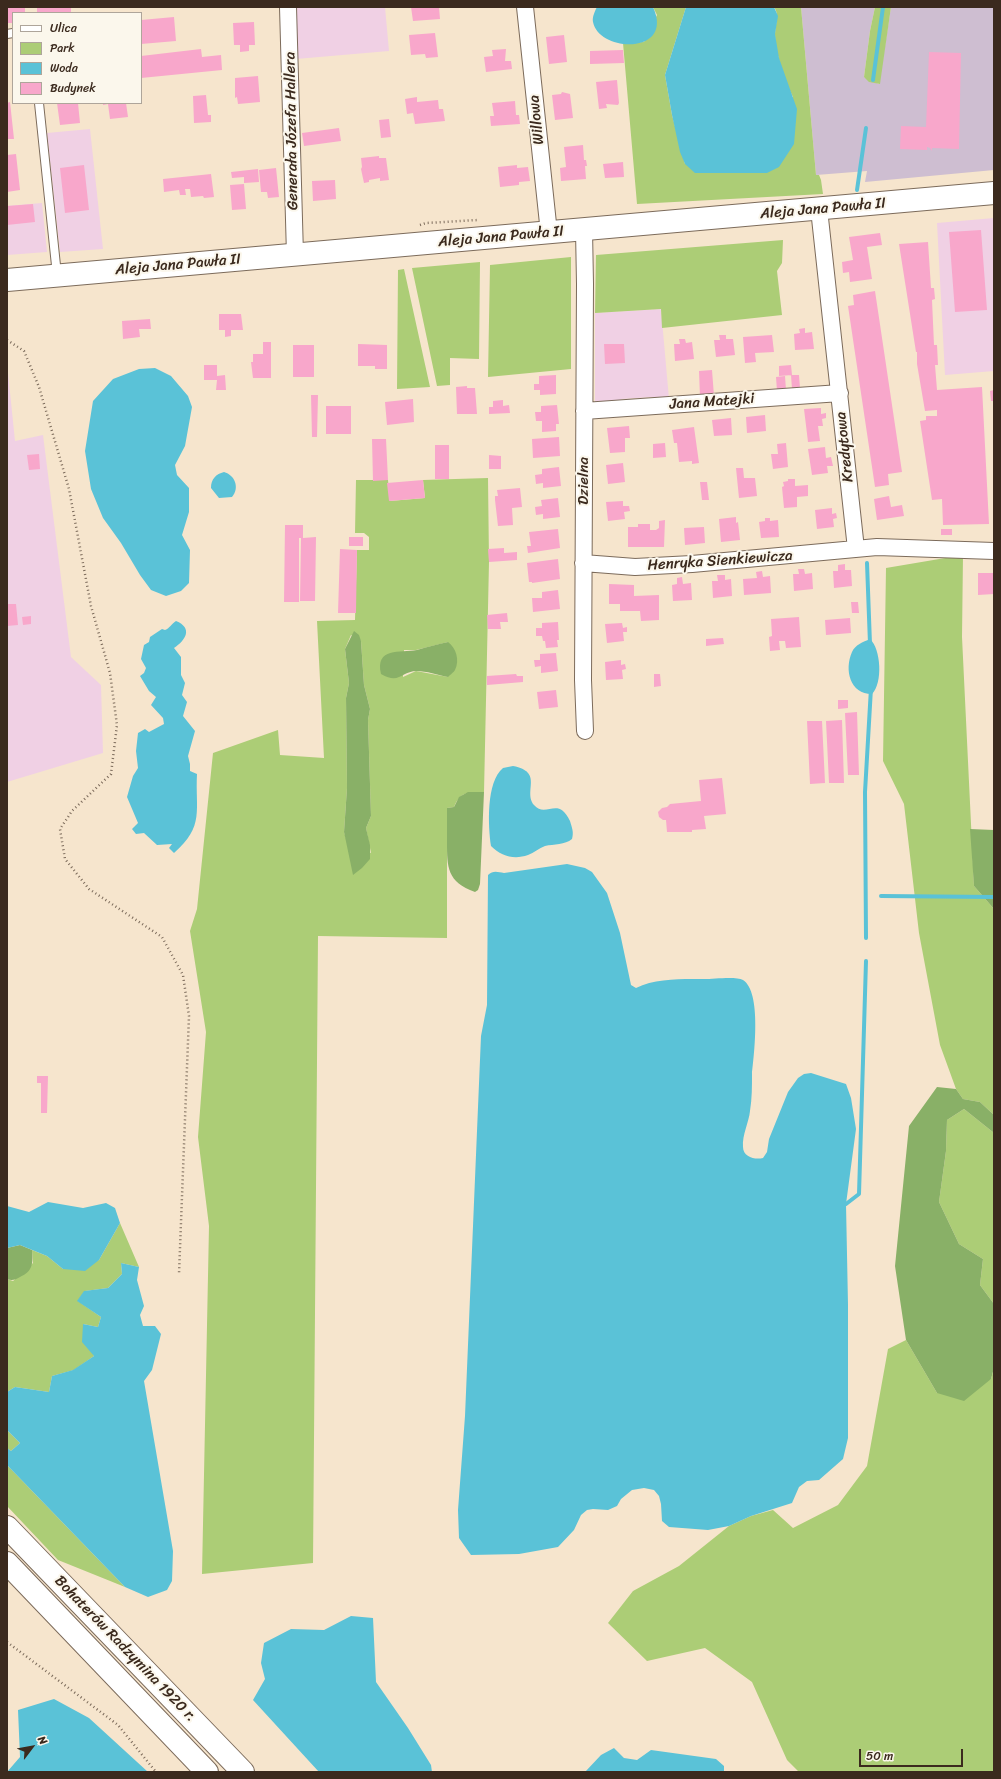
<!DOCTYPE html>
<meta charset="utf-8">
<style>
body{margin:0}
#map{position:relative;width:1001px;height:1779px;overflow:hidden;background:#f6e5cd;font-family:Sriracha,sans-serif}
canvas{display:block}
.frame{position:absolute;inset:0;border:8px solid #3b2a1e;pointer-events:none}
.legend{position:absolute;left:12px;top:12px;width:130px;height:92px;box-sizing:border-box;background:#fbf7ec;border:1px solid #aea59a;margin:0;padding:5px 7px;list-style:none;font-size:12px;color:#3b2a1e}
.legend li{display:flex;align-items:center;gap:8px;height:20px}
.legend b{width:20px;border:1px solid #aea59a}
.north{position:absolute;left:12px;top:1727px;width:40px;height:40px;-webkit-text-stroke:3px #fbf7ec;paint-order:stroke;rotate:58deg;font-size:11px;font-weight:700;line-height:16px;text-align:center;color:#3b2a1e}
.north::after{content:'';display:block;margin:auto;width:14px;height:18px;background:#3b2a1e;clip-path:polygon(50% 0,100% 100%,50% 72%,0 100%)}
.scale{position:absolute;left:859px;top:1749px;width:104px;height:18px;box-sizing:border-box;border:2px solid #3b2a1e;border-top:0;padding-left:5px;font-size:12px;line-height:14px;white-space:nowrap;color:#3b2a1e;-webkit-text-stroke:3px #fbf7ec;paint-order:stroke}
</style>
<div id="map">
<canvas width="1001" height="1779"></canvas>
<div class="frame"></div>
<ul class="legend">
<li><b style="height:5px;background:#fff"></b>Ulica</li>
<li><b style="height:11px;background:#accd76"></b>Park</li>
<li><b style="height:11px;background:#5ac2d7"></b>Woda</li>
<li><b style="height:11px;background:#f8a7cb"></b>Budynek</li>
</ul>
<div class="north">N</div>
<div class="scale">50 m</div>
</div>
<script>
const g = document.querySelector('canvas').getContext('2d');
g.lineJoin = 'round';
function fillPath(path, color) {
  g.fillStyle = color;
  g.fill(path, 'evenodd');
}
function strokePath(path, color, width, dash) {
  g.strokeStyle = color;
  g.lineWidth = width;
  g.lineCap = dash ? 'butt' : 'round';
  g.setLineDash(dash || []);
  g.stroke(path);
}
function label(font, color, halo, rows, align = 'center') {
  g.font = font + ' Sriracha,sans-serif';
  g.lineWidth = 4;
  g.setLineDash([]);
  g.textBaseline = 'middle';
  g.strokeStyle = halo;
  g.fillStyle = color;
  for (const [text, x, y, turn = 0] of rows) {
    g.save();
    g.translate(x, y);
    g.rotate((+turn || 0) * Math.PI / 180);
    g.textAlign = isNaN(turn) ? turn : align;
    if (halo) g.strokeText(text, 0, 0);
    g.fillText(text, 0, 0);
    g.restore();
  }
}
fillPath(new Path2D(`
 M 294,7 L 385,7 L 389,51 L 296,59 Z
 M 90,129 L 103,249 L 60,252 L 47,133 Z
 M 42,203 L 47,252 L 7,255 L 7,206 Z
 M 994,218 L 994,371 L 945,375 L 937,223 Z
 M 661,309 L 669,399 L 657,400 L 652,397 L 622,399 L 618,402 L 595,403 L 595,313 Z
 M 7,363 L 15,441 L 43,435 L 71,657 L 101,685 L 103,753 L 7,782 Z`), '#f0d0e4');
fillPath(new Path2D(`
 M 801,7 L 875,7 L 870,31 L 864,77 L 879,84 L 891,7 L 994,7 L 994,170 L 865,182 L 867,171 L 816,175 Z`), '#cebed1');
fillPath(new Path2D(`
 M 653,7 L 686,7 L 665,75 L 672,115 L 685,164 L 793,97 C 785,80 775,53 775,34 C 775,25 780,15 774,7 L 801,7 L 816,175 L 819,175 L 821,180 L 823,194 L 637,204 L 623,43 L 644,42 L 657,15 Z
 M 875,7 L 891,7 L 880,84 L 869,82 L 864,77 L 870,31 Z
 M 783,240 L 782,263 L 777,271 L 782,315 L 662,328 L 661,309 L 595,313 L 596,255 Z
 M 571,257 L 571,369 L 488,377 L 490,265 Z
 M 480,262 L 479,359 L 450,358 L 450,385 L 437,386 L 412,268 Z
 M 404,269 L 430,387 L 397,389 L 398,270 Z
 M 488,478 L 489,562 L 484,792 C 469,793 461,790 454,807 L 447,808 L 447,938 L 318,936 L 313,1563 L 202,1574 L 209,1226 L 198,1137 L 206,1032 L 190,931 L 197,909 L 213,753 L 278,730 L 280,755 L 324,758 L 317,621 L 355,620 L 357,550 L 369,550 L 369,537 L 364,533 L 355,533 L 356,480 L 388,480 L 390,501 L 425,498 L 423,480 ZM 351,635 L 361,641 L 364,685 L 370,709 L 368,720 L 371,816 L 366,828 L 371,853 L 348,845 L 344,832 L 347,788 L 346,698 L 349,683 L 345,649 ZM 448,642 L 448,677 L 416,671 L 403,677 L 404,650 L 416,650 Z
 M 963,555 L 962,637 L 974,886 L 994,909 L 994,1115 L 980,1102 L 963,1099 L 956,1089 L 940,1045 L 919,933 L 904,804 L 883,761 L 886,568 Z
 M 964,1109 L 994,1133 L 994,1304 L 980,1285 L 983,1259 L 959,1244 L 939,1202 L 946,1151 L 947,1120 Z
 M 120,1223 L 139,1267 L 121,1263 L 122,1274 L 108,1288 L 85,1291 L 78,1301 L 101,1317 L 98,1327 L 83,1324 L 94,1356 L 74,1370 L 52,1376 L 49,1392 L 15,1387 L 7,1392 L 7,1279 L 13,1281 L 33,1263 L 32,1250 L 47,1256 L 63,1269 L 99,1260 Z
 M 906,1340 L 937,1393 L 991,1379 L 994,1368 L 994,1772 L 799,1772 L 787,1760 L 752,1682 L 705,1648 L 647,1661 L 608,1623 L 633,1591 L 679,1566 L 729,1526 L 751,1516 L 773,1510 L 793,1528 L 838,1505 L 867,1466 L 888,1349 Z
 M 7,1430 L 20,1443 L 11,1451 L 7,1448 Z
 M 7,1465 L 125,1587 L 58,1560 L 7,1506 Z`), '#accd76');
fillPath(new Path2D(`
 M 354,631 L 359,635 L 361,641 L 364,685 L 370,709 L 368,720 L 371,816 L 366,828 L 370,845 L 370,859 L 362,868 L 353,875 L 344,832 L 347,788 L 346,698 L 349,683 L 345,649 Z
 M 448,642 C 456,648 460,660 455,670 C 454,672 450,675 448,677 C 438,675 426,671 417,671 C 401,671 400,685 381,674 C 375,647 400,653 417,650 C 427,647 438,644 448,642 Z
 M 468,792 L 484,792 L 480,884 L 478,890 L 475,892 C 447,882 447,867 447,842 C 447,831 447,819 447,808 L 454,807 L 459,797 Z
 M 970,829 L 994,830 L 994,909 L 974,886 Z
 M 937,1087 L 956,1089 L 963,1099 L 980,1102 L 994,1115 L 994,1133 L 964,1109 L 947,1120 L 946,1151 L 939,1202 L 959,1244 L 983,1259 L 980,1285 L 994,1304 L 994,1368 L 991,1379 L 964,1401 L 937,1393 L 906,1340 L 895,1266 L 909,1126 Z
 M 20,1245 L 32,1250 C 33,1264 33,1271 20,1277 C 15,1280 12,1281 7,1279 L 7,1248 Z`), '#89b067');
fillPath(new Path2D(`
 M 597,7 L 653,7 C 675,55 599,53 593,22 C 592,17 595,11 597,7 Z
 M 686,7 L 774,7 L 778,16 L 775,34 L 779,58 L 797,109 L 794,144 L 779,167 L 767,173 L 695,173 L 685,164 L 680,152 L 672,115 L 665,75 Z
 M 155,368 L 171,376 L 188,396 L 192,407 L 185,446 L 175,465 L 177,475 L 189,488 L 189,512 L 182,535 L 190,550 L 189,583 L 181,591 L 166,596 L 151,590 L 140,575 L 121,543 L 103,518 L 91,489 L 85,451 L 93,401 L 113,379 L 139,369 Z
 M 224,472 C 235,475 240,488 232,497 L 219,498 L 211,488 C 211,479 216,474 224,472 Z
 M 176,621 C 193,628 186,640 174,648 L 181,657 L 181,675 L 185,683 L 182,695 L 187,702 L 183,716 L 195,731 L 188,756 L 190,764 L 190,771 L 197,774 C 195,810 205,826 174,853 L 169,848 L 172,844 L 157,845 L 144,833 L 136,834 L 132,829 L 138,823 L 127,797 L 133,776 L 138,768 L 136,751 L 138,733 L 145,729 L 149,732 L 164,724 L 163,718 L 151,705 L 156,697 L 149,691 L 140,676 L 144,673 L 146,668 L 141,659 L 144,645 L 149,642 L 150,637 L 162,629 L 165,630 C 170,628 171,624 176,621 Z
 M 870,639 C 881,649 883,683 872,694 C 850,694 844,670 852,652 C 855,645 863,642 870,639 Z
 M 513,766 C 544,772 523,791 534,805 C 546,819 558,795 570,821 C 572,828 574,832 572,839 C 565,845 554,844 545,846 C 539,848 534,853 528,855 C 514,860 501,856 491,846 C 488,826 486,782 503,768 Z
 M 567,864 L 585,868 L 592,872 L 607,893 L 620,933 L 631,985 L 636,988 C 656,978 682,979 704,979 C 714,979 736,976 743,980 C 762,992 754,1055 752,1074 C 752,1086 752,1099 750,1111 C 749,1122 742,1135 743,1147 C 743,1157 755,1160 763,1158 L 767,1152 L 769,1139 L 788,1092 L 798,1078 L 804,1074 L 811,1073 L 846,1084 L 851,1098 L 856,1129 L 846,1204 L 848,1305 L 848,1438 L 843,1459 L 819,1480 L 807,1481 L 799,1487 L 792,1503 L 751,1516 L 729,1526 L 708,1530 L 669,1527 L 662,1521 L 661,1504 L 659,1496 L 654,1490 L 644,1488 L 632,1490 L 621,1499 L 617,1506 L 608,1510 L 593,1509 L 587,1510 L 581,1515 L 574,1530 L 558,1547 L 519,1554 L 471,1555 L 459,1538 L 458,1510 L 465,1416 L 481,1036 L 487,1005 L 488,875 C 493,870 498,872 504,873 Z
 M 48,1202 L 83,1208 L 106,1203 L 115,1208 L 120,1223 L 99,1260 L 85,1271 L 63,1269 L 47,1256 L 20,1245 L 7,1248 L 7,1206 L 29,1212 Z
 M 121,1263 L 139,1267 L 137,1280 L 144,1306 L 140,1315 L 143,1326 L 155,1326 L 161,1334 L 152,1370 L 144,1381 L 173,1551 L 172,1581 L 167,1590 L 148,1597 L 125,1587 L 7,1465 L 7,1448 L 11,1451 L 20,1443 L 7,1430 L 7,1392 L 15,1387 L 49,1392 L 52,1376 L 73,1370 L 94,1356 L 82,1342 L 83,1324 L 98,1327 L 101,1317 L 77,1301 L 84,1291 L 108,1288 L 122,1274 Z
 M 351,1616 L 373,1618 L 376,1682 L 408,1728 L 431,1765 L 432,1772 L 319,1772 L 253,1700 L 265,1679 L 261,1663 L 264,1643 L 291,1629 L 324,1630 Z
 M 54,1699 L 89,1718 L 148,1772 L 7,1772 L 20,1757 L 18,1710 Z
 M 614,1748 L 624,1758 L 637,1760 L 651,1750 L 716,1759 L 724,1766 L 724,1772 L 585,1772 L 601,1755 Z`), '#5ac2d7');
strokePath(new Path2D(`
 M 873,80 L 883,7
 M 857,190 L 866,128
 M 867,563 L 870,644
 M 881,896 L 994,897
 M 866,938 L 865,792 L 871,688
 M 846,1204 L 859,1194 L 866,961`), '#5ac2d7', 4);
fillPath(new Path2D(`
 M 7,7 L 25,7 L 25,13 L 13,13 L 13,23 L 7,23 Z
 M 37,7 L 71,7 L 71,13 L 37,13 Z
 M 411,7 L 439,7 L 440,19 L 413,21 Z
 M 174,17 L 176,41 L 141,44 L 141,20 Z
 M 254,22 L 255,45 L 249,45 L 249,51 L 240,52 L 240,45 L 234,45 L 233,23 Z
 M 435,33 L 438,57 L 426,58 L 425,54 L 411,55 L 409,35 Z
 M 564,35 L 567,62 L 549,64 L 546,37 Z
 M 201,49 L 202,57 L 221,55 L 222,70 L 141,78 L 141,56 Z
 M 506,49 L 505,61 L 511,61 L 512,69 L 486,72 L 484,57 L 493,56 L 492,50 Z
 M 623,50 L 624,63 L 590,64 L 590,51 Z
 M 929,52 L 961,53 L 959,149 L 932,148 L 932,151 L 930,148 L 927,147 L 927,150 L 900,149 L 901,126 L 926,127 Z
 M 258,76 L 260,102 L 238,104 L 237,97 L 235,98 L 235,78 Z
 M 617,80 L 619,103 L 618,105 L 606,104 L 607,108 L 599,109 L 596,82 Z
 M 562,92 L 570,94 L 573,118 L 555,120 L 552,95 L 561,94 Z
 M 206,95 L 208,115 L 211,115 L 211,122 L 194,123 L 193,96 Z
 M 417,97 L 417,102 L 438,100 L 439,109 L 443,109 L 445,121 L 415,124 L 413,113 L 407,114 L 405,99 Z
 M 515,101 L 516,115 L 519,115 L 520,124 L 491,126 L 490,116 L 494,116 L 492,103 Z
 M 10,102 L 14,139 L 7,139 L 7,103 Z
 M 57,103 L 78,103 L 80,123 L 60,125 Z
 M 103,103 L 126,103 L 128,117 L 110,119 L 108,104 L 103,105 Z
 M 389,119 L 391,137 L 381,138 L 379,120 Z
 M 339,128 L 341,141 L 304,146 L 302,133 Z
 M 583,145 L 584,160 L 586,160 L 587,166 L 585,166 L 586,179 L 561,181 L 560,168 L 566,167 L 564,147 Z
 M 16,154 L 20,190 L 7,192 L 7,155 Z
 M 379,156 L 379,158 L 386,158 L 389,180 L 380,181 L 380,178 L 369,180 L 369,182 L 364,183 L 361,169 L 362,167 L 361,158 Z
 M 623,162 L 624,177 L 605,178 L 603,164 Z
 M 84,165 L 89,210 L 65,213 L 60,168 Z
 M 517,165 L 517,168 L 528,167 L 530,181 L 519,182 L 519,185 L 500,187 L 498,167 Z
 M 276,168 L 279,197 L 268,198 L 267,192 L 261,192 L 259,170 Z
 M 258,169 L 259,182 L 244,183 L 244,177 L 232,178 L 231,172 Z
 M 211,174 L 214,197 L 204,198 L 203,196 L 191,197 L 190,189 L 185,189 L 186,195 L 180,195 L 179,190 L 164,192 L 163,179 Z
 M 335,180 L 336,199 L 313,201 L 312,181 Z
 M 244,184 L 246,209 L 232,210 L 230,185 Z
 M 33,204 L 35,222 L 7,225 L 7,206 Z
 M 981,230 L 987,310 L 955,312 L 949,232 Z
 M 880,233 L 882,245 L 867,247 L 872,279 L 850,282 L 849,272 L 843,273 L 842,262 L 853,260 L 849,237 Z
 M 928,242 L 931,288 L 934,288 L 935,299 L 932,300 L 934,345 L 937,345 L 938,365 L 935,365 L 937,390 L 982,387 L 989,524 L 943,525 L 942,499 L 932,500 L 920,421 L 926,420 L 926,416 L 937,416 L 937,410 L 925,411 L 917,364 L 917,352 L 916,352 L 899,244 Z
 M 875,291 L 902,472 L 888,474 L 889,485 L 875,487 L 848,306 L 854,305 L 853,295 Z
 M 219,314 L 241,314 L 243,330 L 231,330 L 231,336 L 225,337 L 225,330 L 219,330 Z
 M 150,319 L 151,329 L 139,329 L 140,337 L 123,339 L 122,321 Z
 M 805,328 L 805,333 L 812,332 L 814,349 L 795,350 L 794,334 L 800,333 L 799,329 Z
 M 719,335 L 726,335 L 726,339 L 733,339 L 735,355 L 716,357 L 714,340 L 720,340 Z
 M 772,335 L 774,352 L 755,353 L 756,362 L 745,363 L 743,337 Z
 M 679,339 L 685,339 L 686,343 L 692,342 L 694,359 L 675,361 L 674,344 L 680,344 Z
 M 263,342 L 271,342 L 271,378 L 253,378 L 251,362 L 253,362 L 253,354 L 263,354 Z
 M 358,344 L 387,345 L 387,369 L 375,369 L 375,366 L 358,366 Z
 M 604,344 L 624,344 L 625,363 L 605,364 Z
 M 293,345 L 314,345 L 314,377 L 293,377 Z
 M 204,365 L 217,365 L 217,376 L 225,375 L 226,390 L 216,390 L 217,380 L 204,380 Z
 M 791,365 L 792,375 L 779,376 L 779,366 Z
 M 712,370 L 714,396 L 700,397 L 699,371 Z
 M 556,375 L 556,394 L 540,395 L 540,390 L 534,390 L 534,384 L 539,384 L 539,376 Z
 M 791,375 L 799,375 L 800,388 L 792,389 Z
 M 785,376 L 786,390 L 777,391 L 776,377 Z
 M 467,386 L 467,388 L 475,388 L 477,414 L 457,414 L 456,387 Z
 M 994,390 L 994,401 L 991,401 L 990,391 Z
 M 311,395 L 318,395 L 317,437 L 312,437 Z
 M 413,399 L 414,422 L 387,425 L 385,402 Z
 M 503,400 L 503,406 L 509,405 L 510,413 L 489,414 L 489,407 L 493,407 L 493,401 Z
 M 557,405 L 559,424 L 556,424 L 556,431 L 542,432 L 542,421 L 536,421 L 535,412 L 541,412 L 541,406 Z
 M 326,406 L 351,406 L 351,434 L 326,434 Z
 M 821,408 L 821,414 L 826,413 L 826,418 L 822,419 L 823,426 L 818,426 L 820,441 L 808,442 L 804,409 Z
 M 765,415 L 766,431 L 747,433 L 746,417 Z
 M 731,418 L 732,435 L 714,436 L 712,420 Z
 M 629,426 L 630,438 L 625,438 L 625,452 L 610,453 L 607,428 Z
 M 694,427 L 699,463 L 692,464 L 692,461 L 679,462 L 677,443 L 674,443 L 672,430 Z
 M 559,437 L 560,456 L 533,458 L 532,439 Z
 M 372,439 L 386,439 L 388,480 L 373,481 Z
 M 665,443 L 666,457 L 653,458 L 653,444 Z
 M 786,443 L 788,467 L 773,469 L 771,454 L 778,454 L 777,444 Z
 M 435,445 L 449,445 L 449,479 L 435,479 Z
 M 825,447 L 826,458 L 831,457 L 833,466 L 827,466 L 828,473 L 812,475 L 808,449 Z
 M 39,454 L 40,469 L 29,470 L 27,455 Z
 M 489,455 L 501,456 L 501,469 L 489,469 Z
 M 623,463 L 625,482 L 608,484 L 606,465 Z
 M 559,467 L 561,486 L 543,488 L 543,483 L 536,484 L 535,475 L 542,474 L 542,469 Z
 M 736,468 L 743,468 L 744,478 L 755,478 L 757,496 L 739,498 Z
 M 788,479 L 795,479 L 795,486 L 808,485 L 808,496 L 797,497 L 797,507 L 784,508 L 782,487 L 784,486 L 783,482 L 788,481 Z
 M 423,480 L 425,498 L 389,501 L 387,483 Z
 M 700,482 L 707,482 L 709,500 L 702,500 Z
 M 520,488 L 522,507 L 512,508 L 513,525 L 498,526 L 495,500 L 495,496 L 498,496 L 497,490 Z
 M 889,496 L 891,507 L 902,505 L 904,516 L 877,520 L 874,499 Z
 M 558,498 L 560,517 L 543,519 L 543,514 L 536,515 L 535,507 L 542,506 L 541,500 Z
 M 623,501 L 623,506 L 629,506 L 630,511 L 624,512 L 625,519 L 608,521 L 606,502 Z
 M 832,508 L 832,514 L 836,513 L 837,518 L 833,519 L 834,527 L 817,529 L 815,510 Z
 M 736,517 L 736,523 L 738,522 L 740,540 L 721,542 L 719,519 Z
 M 765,518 L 770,518 L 770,521 L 778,520 L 779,537 L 761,538 L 759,522 L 765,521 Z
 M 665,520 L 664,547 L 628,547 L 628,527 L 638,527 L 638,524 L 650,524 L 650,530 L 656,530 L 659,528 L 659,521 Z
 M 285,525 L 303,525 L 303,538 L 316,537 L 315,601 L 300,601 L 301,538 L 299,538 L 299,602 L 284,602 Z
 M 704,527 L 705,543 L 685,545 L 684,528 Z
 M 558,529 L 560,548 L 528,553 L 527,546 L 531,546 L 529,532 Z
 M 941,529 L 952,529 L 952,535 L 941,535 Z
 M 349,537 L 363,537 L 363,546 L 349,546 Z
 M 504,548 L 504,553 L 517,552 L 517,560 L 489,562 L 488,549 Z
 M 340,549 L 357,550 L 356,613 L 338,613 Z
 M 558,559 L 560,579 L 532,583 L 532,582 L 529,582 L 527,563 Z
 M 845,564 L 845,570 L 851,570 L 852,586 L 834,588 L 833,571 L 838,571 L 838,565 Z
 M 798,569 L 804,569 L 805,574 L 812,573 L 813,589 L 794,591 L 793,574 L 799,574 Z
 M 762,571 L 763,577 L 770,576 L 771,593 L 744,595 L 743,579 L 757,578 L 756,572 Z
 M 978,573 L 994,573 L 994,594 L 978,595 Z
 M 717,575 L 725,575 L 725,580 L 731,579 L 732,596 L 713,598 L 712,581 L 718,581 Z
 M 682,577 L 683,584 L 691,583 L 692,600 L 673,601 L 672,585 L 677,584 L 677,578 Z
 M 609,584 L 634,585 L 634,596 L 659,595 L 659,620 L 641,621 L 640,611 L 620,611 L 620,604 L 609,604 Z
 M 558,590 L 560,609 L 533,612 L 532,598 L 542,598 L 542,592 Z
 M 851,602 L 858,602 L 859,613 L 852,613 Z
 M 7,604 L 16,604 L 18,625 L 7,626 Z
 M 507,613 L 508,622 L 500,622 L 501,629 L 488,629 L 487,615 Z
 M 31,616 L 31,624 L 23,625 L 22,617 Z
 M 799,617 L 801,647 L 786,648 L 785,641 L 779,641 L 780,650 L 770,651 L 769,637 L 772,636 L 771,619 Z
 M 850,618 L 851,633 L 826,635 L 825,620 Z
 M 558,622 L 559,640 L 557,640 L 558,647 L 546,648 L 545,641 L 543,641 L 542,636 L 536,636 L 536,628 L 542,628 L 542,623 Z
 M 622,623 L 623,628 L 627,627 L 627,632 L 623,632 L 624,641 L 607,643 L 605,624 Z
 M 723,638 L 724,644 L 706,646 L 706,639 Z
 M 556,653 L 558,671 L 541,673 L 541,666 L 535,667 L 534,660 L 540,660 L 540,654 Z
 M 621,660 L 621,665 L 625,664 L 626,669 L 622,670 L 623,679 L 606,680 L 605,662 Z
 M 516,674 L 517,676 L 523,676 L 523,682 L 487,685 L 487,676 Z
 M 654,674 L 660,674 L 661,686 L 654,687 Z
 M 556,690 L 558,707 L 539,709 L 537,692 Z
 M 838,700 L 848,700 L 848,708 L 838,709 Z
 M 857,712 L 859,775 L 848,775 L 845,713 Z
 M 842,720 L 844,783 L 829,783 L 826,721 Z
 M 807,721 L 822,721 L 825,783 L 810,784 Z
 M 722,778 L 726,814 L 704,816 L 706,829 L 692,830 L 692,832 L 667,832 L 666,820 L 663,820 L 659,817 L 658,812 L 662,808 L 667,807 L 670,804 L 701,801 L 699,780 Z
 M 37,1076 L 48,1076 L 47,1113 L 41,1113 L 41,1083 L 37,1083 Z`), '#f8a7cb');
const lane = new Path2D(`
 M 7,34 L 13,33
 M 39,103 L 57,275`);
const street = new Path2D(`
 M 288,7 L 295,255
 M 525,7 L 549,233
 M 819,209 L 856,549
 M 584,230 L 585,284 L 583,680 L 585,731
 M 584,411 L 840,393
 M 583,563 L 635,567 L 692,564 L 877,547 L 994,551`);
const secondary = new Path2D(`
 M 7,280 L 994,193
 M 7,1527 L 243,1772
 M 7,1563 L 207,1772`);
strokePath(lane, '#7c6b5b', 10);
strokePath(street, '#7c6b5b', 18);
strokePath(secondary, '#7c6b5b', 24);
strokePath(new Path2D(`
 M 420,225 L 426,223 L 478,220
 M 7,340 L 24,351 L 39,387 L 69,489 L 91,606 L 110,673 L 117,725 L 111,774 L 72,811 L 60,829 L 65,859 L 89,889 L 162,937 L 183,975 L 189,1016 L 179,1274
 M 7,1642 L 118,1725 L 156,1772`), '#7c6b5b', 2.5, [1, 3]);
strokePath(lane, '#fff', 8);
strokePath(street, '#fff', 16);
strokePath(secondary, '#fff', 22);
label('15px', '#3b2a1e', '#fbf7ec', [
 ["Willowa",537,120,-96],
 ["Generała Józefa Hallera",292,131,-91],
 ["Aleja Jana Pawła II",823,209,-5],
 ["Aleja Jana Pawła II",501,237,-5],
 ["Aleja Jana Pawła II",178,265,-5],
 ["Jana Matejki",712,402,-4],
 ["Kredytowa",845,447,-96],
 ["Dzielna",584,481,-90],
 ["Henryka Sienkiewicza",720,561,-4],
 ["Bohaterów Radzymina 1920 r.",125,1649,46]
]);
</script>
